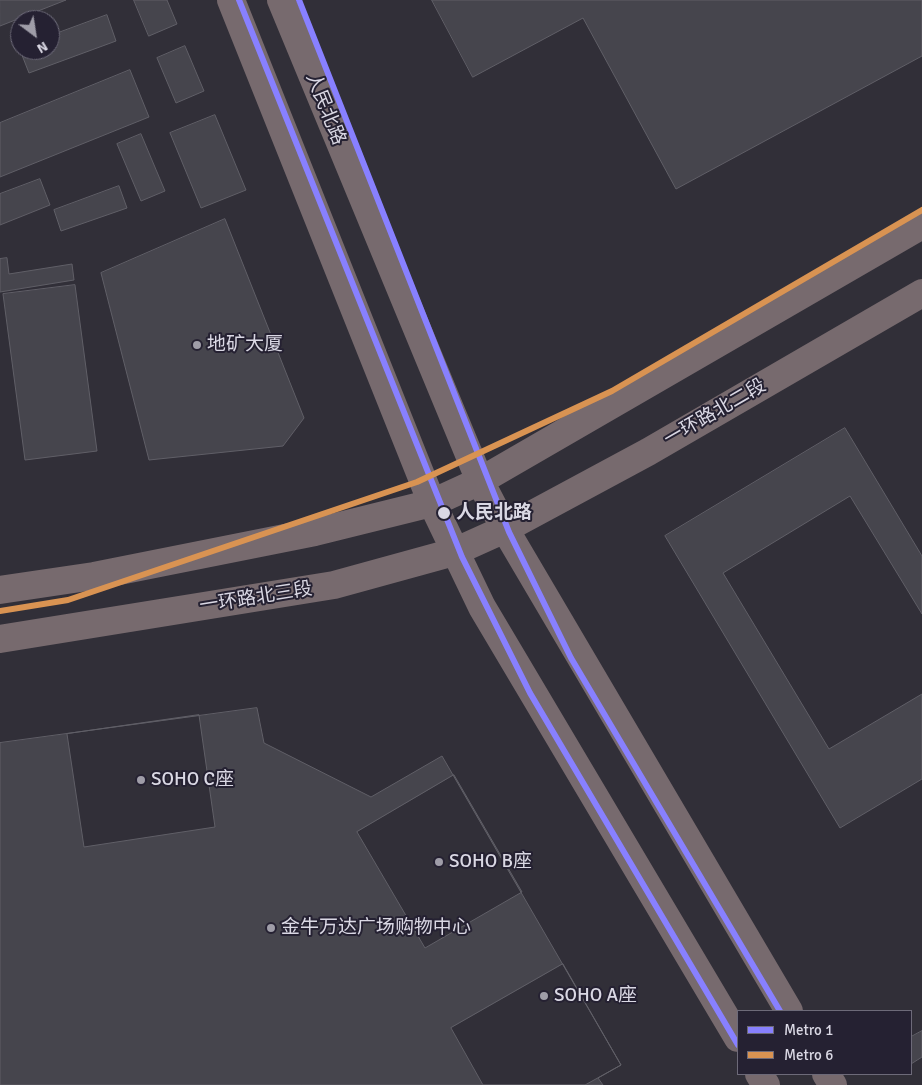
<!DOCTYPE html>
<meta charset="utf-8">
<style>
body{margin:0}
#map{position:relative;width:922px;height:1085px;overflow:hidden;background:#312f38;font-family:Signika,sans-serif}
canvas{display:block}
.legend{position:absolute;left:737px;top:1010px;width:175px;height:65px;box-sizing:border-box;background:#252132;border:1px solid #6d6a79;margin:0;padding:6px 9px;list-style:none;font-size:15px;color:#dad8e4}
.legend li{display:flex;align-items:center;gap:10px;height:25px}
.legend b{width:25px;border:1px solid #6d6a79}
.north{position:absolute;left:10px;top:10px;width:50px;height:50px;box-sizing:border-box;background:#252132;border:1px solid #6d6a79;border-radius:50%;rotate:149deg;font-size:14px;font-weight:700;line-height:20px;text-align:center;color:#dad8e4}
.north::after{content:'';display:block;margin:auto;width:18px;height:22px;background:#9f9da8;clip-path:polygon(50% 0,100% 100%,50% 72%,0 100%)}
</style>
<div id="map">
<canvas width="922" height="1085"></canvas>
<ul class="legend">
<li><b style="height:6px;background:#8880ff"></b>Metro 1</li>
<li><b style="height:6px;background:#d99352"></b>Metro 6</li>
</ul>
<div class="north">N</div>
</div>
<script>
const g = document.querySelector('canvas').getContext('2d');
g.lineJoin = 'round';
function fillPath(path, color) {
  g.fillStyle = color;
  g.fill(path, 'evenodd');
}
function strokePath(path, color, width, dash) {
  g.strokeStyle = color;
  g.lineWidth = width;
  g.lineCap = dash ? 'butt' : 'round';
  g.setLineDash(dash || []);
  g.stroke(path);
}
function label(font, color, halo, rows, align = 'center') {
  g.font = font + ' Signika,"Noto Sans SC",sans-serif';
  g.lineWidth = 4;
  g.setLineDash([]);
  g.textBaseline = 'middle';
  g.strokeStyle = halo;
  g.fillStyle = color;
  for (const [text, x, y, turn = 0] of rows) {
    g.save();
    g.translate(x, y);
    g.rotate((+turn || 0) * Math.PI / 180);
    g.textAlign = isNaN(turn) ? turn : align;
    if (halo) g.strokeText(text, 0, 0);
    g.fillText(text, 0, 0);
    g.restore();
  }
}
const building = new Path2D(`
 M 0,0 L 66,0 L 0,26 Z
 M 134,0 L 167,0 L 177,24 L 149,36 Z
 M 432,0 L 922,0 L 922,56 L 676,189 L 583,18 L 473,77 Z
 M 107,15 L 116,41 L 29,73 L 20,50 L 50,50 L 50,36 Z
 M 185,46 L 204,91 L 176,103 L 157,58 Z
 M 130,70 L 149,117 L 0,177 L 0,123 Z
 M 215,115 L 246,190 L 201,208 L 170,133 Z
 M 141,134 L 165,191 L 141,201 L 117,144 Z
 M 40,179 L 50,205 L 0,225 L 0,194 Z
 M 119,186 L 127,208 L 61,231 L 54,210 Z
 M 225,219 L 304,418 L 283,446 L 149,460 L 101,273 Z
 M 7,258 L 9,274 L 72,264 L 74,280 L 0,292 L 0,259 Z
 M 75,285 L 97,451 L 25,460 L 3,294 Z
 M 845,428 L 922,556 L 922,614 L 850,496 L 723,573 L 829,749 L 922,694 L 922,779 L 840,828 L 665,536 Z
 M 257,708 L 264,743 L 371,797 L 442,756 L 621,1065 L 598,1078 L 603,1085 L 0,1085 L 0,743 Z
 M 199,715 L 215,827 L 84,847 L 67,734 Z
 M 454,775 L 522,892 L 425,948 L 357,832 Z
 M 563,964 L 621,1065 L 585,1085 L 483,1085 L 451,1028 Z
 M 922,1031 L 922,1057 L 911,1064 L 911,1037 Z`);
fillPath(building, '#46454d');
strokePath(building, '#605f67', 1);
strokePath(new Path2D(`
 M 231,0 L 432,503 L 482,607 L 738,1038
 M 281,0 L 480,481 L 505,529 L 789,1011
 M 0,590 L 94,576 L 315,532 L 432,503 L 480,481 L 922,225
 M 0,639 L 334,585 L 454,552 L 505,529 L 648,452 L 922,293
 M 759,1074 L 766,1085
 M 826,1074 L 833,1085`), '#776a6e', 28);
strokePath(new Path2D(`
 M 239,0 L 462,557 L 530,693 L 738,1045
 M 299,0 L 509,532 L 571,658 L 780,1011`), '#8880ff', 6);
strokePath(new Path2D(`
 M 0,611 L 68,600 L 417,482 L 612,391 L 922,210`), '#d99352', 6);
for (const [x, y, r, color] of [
 [197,345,5,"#9f9da8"],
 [444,513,7,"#dad8e4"],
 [141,780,5,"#9f9da8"],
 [439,862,5,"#9f9da8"],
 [271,928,5,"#9f9da8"],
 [544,996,5,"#9f9da8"]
]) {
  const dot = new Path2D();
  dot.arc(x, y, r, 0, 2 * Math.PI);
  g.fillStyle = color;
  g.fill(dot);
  strokePath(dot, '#252132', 2);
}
label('19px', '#dad8e4', '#252132', [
 ["人民北路",325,109,68],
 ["一环路北二段",715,413,-30],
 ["一环路北三段",256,598,-9]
]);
label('19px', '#dad8e4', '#252132', [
 ["地矿大厦",207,345],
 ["SOHO C座",151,780],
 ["SOHO B座",449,862],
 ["金牛万达广场购物中心",281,928],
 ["SOHO A座",554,996]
], 'left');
label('bold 19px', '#dad8e4', '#252132', [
 ["人民北路",456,513]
], 'left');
</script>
